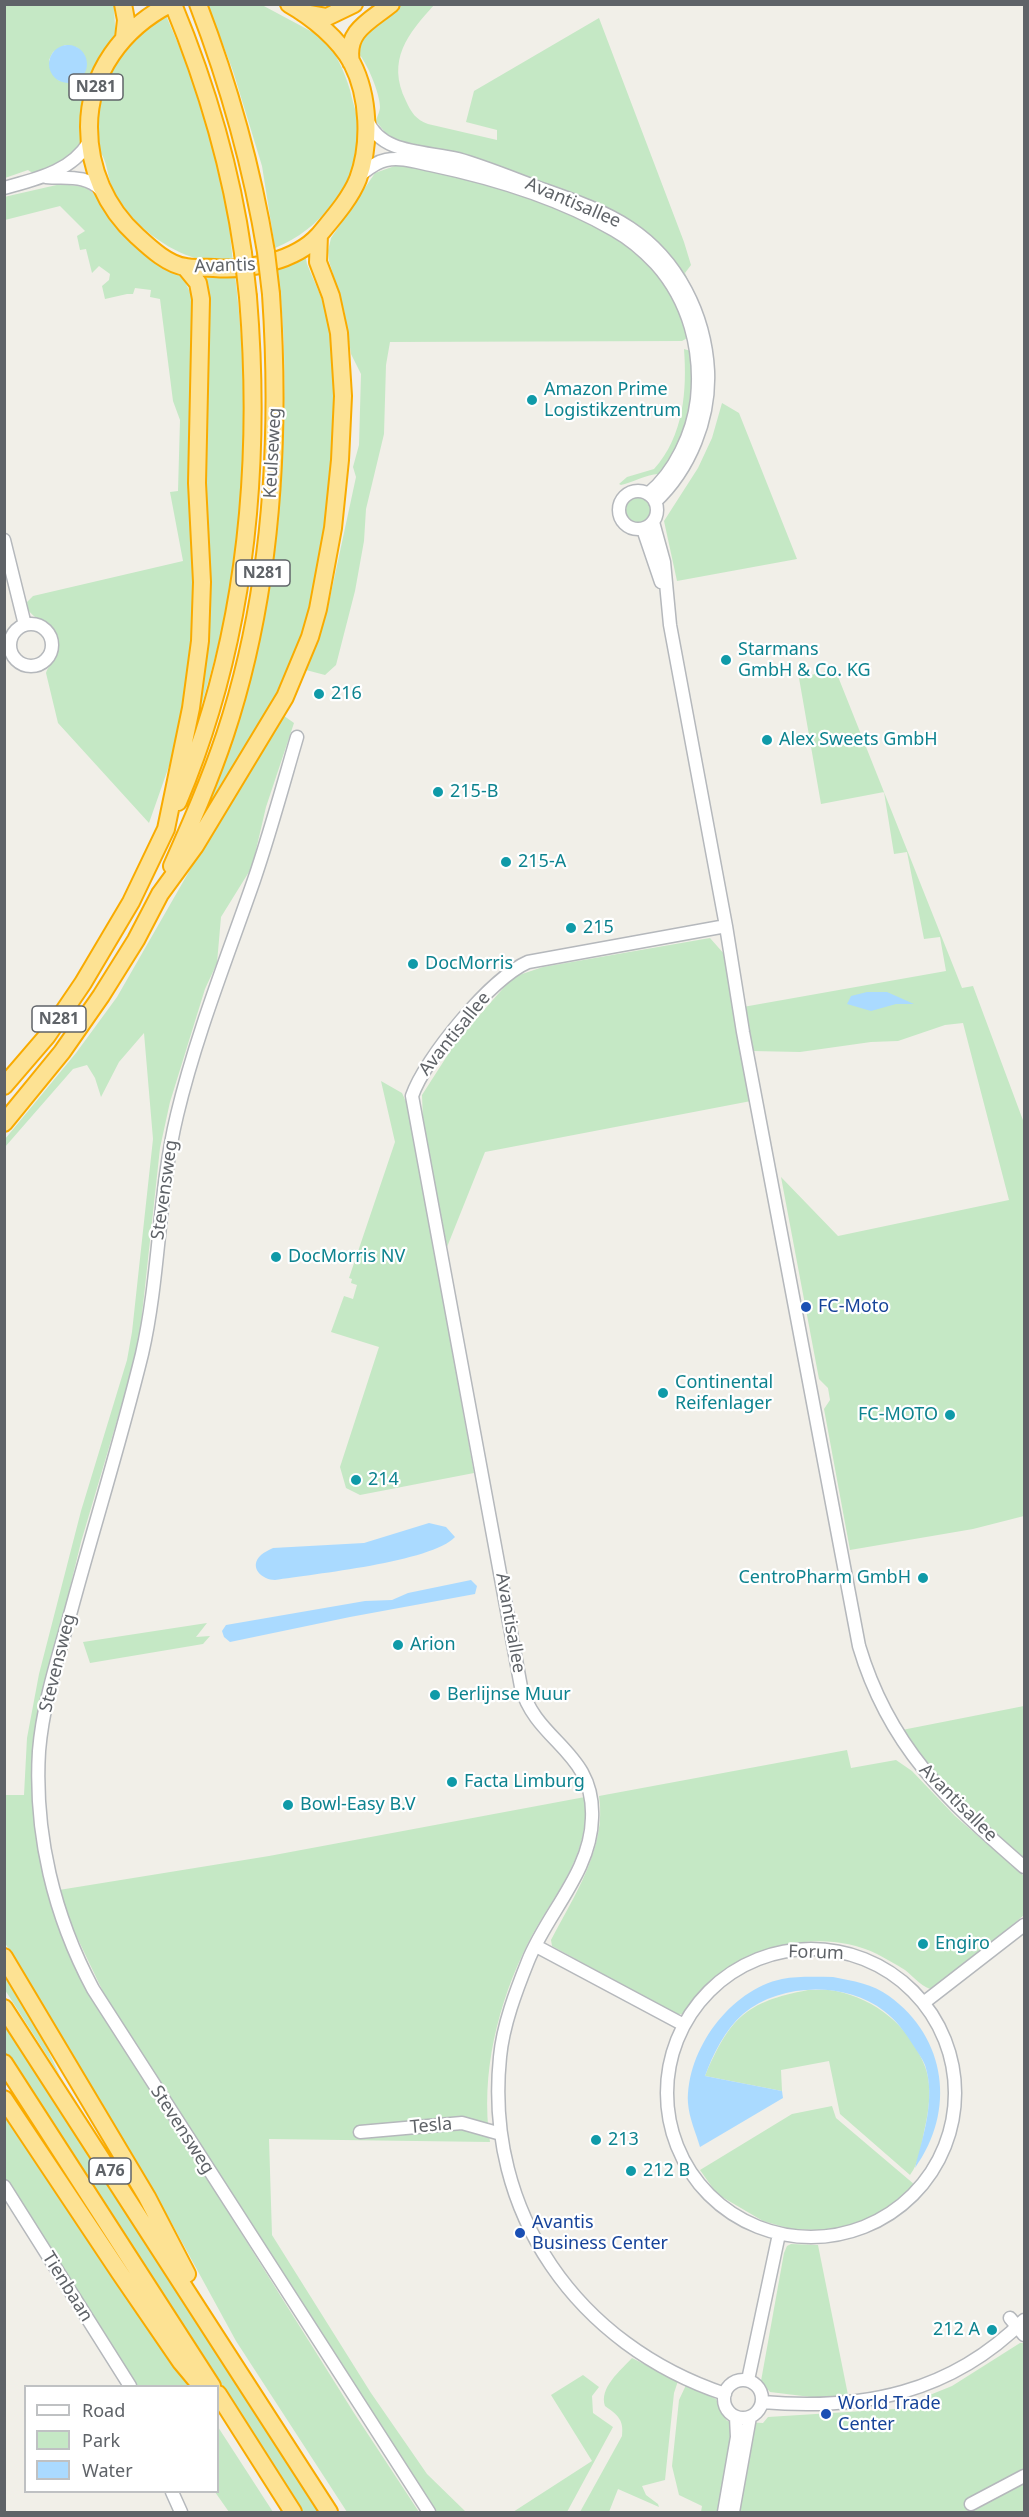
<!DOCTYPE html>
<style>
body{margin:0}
#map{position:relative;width:1029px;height:2517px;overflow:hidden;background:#f1efe8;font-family:"Noto Sans",sans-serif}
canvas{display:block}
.frame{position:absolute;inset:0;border:6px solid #5f6368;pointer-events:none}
.legend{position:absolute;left:24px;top:2385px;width:195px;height:108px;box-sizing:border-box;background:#fff;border:2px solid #bfc1c3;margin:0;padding:8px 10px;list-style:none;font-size:18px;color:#5f6368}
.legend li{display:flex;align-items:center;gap:12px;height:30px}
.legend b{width:30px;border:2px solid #bfc1c3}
</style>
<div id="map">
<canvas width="1029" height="2517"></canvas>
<div class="frame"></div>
<ul class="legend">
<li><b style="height:8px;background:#fff"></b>Road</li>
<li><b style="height:16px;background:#c5e8c5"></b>Park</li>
<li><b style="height:16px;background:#aadaff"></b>Water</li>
</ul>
</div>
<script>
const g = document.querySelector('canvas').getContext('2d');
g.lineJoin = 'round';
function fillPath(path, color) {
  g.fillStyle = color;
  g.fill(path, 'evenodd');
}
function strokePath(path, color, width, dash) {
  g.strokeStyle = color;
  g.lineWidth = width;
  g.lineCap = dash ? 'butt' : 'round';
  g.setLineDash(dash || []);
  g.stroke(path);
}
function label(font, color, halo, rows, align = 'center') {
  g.font = font + ' "Noto Sans",sans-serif';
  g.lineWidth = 4.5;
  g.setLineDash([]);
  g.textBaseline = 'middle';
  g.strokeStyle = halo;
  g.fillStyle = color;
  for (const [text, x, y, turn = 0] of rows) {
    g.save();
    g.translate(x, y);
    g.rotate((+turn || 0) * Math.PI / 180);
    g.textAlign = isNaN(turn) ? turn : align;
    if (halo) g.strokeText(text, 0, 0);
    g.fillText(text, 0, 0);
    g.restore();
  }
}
fillPath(new Path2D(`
 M 5,5 L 114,5 L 116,48 L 80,144 L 61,163 L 34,174 L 28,170 L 5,178 ZM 65,45 L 78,48 L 83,74 C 76,82 68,84 58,80 L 49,60 L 53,52 Z
 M 208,5 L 262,5 L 318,35 C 335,49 344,70 350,90 C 353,104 360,122 359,136 C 356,185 320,230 275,248 L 262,166 L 233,71 Z
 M 400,5 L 434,5 C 408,34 386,60 406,101 C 411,112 416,120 428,124 L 497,140 L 497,130 L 466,122 L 474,91 L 599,18 L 684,242 L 691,265 L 685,273 L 696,298 L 700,313 L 672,264 L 455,153 L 396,140 L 387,135 L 376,121 C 377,117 380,111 380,107 C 380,94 367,62 358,53 C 360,32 384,17 400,5 Z
 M 165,13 L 187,65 L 210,139 L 228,214 L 233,263 C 219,262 205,262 192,257 C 161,247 127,219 113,189 C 106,175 109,160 96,147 L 98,106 L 110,70 L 134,36 Z
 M 403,163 L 456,174 L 561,207 L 627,241 L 663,277 L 691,336 L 682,341 L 390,342 L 386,365 L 384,434 L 366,509 L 364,541 L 355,591 L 336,665 L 325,675 L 306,670 L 328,607 L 356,477 L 353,467 L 359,445 L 361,374 L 351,354 L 344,310 L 329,261 L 328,251 L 331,238 L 375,173 Z
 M 61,184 L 85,187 L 93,193 L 181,274 L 193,298 L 196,613 L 182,729 L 149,823 L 58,723 L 46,673 C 48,666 53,662 56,656 C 67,632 39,624 28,610 L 27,602 L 33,596 L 183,561 L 170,492 L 178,491 L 180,420 L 173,401 L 160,299 L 150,297 L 151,290 L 135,288 L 133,294 L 127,294 L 105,299 L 102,286 L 109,280 L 110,274 L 99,266 L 92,273 L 86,249 L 80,250 L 77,236 L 85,231 L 60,206 L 5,220 L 4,197 Z
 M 305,253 L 307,264 L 327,311 L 333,340 L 338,423 L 320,582 L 293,668 L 197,832 C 212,794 228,756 240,717 C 270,621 282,520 284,420 C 285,370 285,319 277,270 L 278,266 Z
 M 207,275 L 235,275 C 246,366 248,457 237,548 C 228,616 209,682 189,747 L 205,619 Z
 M 684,349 L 694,352 C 693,404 694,432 659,474 C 650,473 631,483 621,485 L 619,484 L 627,477 L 654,469 C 684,436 687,390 684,349 Z
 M 722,403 L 739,413 L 797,559 L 677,581 L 664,521 L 698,468 L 712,438 Z
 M626 510a13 13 0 1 1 26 0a13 13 0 1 1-26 0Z
 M 835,669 L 962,988 L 973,986 L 1024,1123 L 1024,1516 L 973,1529 L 850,1550 L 824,1409 L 830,1400 L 828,1388 L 819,1379 L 781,1177 L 838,1236 L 1009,1200 L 963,1023 L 945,1025 L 898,1041 L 871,1042 L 800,1052 L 752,1051 L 743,1007 L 946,971 L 940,937 L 924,939 L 907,852 L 894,854 L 884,792 L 821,804 L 799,678 Z
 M 280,713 L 294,723 L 266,807 L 252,867 L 221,917 L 217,963 L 205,989 L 170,1102 L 160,1148 L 140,1333 L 134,1363 L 81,1542 L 58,1637 L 33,1763 L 32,1795 L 43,1866 L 54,1916 L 95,2000 L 354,2413 L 419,2512 L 347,2512 L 236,2341 L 171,2222 L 5,1943 L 5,1795 L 24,1795 L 27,1738 L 39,1674 L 81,1511 L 127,1360 L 132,1332 L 153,1139 L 144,1033 L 119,1062 L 101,1097 L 95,1078 L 87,1065 L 73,1069 L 5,1147 L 5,1139 L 76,1053 L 117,997 Z
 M 710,938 L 725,955 L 751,1101 L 485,1152 L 447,1247 L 423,1121 L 422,1095 L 456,1042 L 513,977 L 543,967 Z
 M 381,1081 L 402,1093 L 408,1106 L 474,1473 L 360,1495 L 346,1488 L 340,1467 L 379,1347 L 331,1332 L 344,1296 L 353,1299 L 357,1285 L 351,1283 L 352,1279 L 349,1278 L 395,1142 Z
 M 207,1623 L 196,1637 L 210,1636 L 203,1644 L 90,1663 L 83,1642 Z
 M 1024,1706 L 1024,1859 L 964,1807 L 923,1762 L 902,1730 Z
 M 847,1750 L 851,1768 L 896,1760 L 912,1771 L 955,1816 L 1024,1876 L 1024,1915 L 935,1990 C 922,1988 915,1978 905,1970 C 896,1964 886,1959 877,1954 C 809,1922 724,1954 684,2014 L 675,2014 L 552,1946 L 551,1940 C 574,1896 607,1847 599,1796 Z
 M 585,1797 C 591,1856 554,1893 528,1943 C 498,2003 480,2074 490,2142 L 269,2139 L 272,2235 L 371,2393 L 427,2474 L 466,2512 L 436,2512 L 106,1998 L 64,1910 L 59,1890 L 269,1856 Z
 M 4,1974 L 39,2031 L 60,2076 L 5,1990 Z
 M 808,1990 C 817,1990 827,1989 836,1991 C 875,1999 909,2026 924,2064 C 933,2085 929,2111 924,2132 C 921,2147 919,2163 910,2175 L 840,2114 L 829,2061 L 781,2070 L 782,2091 L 705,2076 C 730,2018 745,2002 808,1990 Z
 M 4,2021 L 318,2512 L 300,2512 L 5,2052 Z
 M 832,2106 L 836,2118 L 915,2185 L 902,2198 L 859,2225 L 820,2230 L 791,2229 L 763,2221 L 717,2194 L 700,2170 L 792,2114 Z
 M 4,2112 L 83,2232 L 190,2386 L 133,2386 L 5,2183 Z
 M 791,2244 L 818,2245 L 848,2395 L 819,2398 L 770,2392 L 761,2381 L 784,2253 L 787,2246 Z
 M 1020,2343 L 1024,2343 L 1024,2512 L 701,2512 L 702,2506 L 679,2495 L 672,2466 L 679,2400 L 686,2385 L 716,2399 L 727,2421 L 763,2423 L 768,2417 L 895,2409 L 952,2386 ZM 999,2483 L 1005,2493 L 977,2508 L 966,2500 Z
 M 632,2358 L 678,2381 L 674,2393 L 665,2480 L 642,2486 L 646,2495 L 658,2504 L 659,2507 L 618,2489 L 609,2512 L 580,2512 L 622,2436 C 624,2420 618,2415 605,2406 C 599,2388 620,2371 632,2358 Z
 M 583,2375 L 599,2387 L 592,2396 L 593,2413 L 613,2427 L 567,2512 L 513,2512 L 592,2461 L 551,2395 Z
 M 218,2427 L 273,2512 L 229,2512 L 215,2492 L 218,2492 Z`), '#c5e8c5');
fillPath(new Path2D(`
 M49 64a19 19 0 1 1 38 0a19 19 0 1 1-38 0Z
 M 867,992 L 887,992 L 914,1004 L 896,1004 L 871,1011 L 847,1004 L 851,996 Z
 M 429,1523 L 446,1527 L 455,1537 C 432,1562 313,1574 275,1580 C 262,1580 248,1567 261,1555 C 264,1552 269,1550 273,1548 L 364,1543 Z
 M 471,1580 L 477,1586 L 475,1594 L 350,1617 L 230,1642 L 224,1637 L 222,1631 L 226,1625 L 365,1601 L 392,1600 L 408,1593 Z
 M 833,1977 C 853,1981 873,1984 889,1996 C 947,2038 956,2111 915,2168 C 923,2136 936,2099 925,2065 C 922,2058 917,2051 913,2045 C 905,2032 896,2020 884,2011 C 845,1981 780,1983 743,2014 C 725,2030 713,2054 705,2076 L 782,2091 L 783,2098 L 700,2147 C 696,2133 689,2118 688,2103 C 686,2050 730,1990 782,1979 C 798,1976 817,1977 833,1977 Z`), '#aadaff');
const minor = new Path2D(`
 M 367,119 C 380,155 427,151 458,159 C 486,167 512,178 539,188 C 570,199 603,210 630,228 C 678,260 705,315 708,371 C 710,419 690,469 655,502
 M 359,176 C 367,170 375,162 386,160 C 401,157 416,162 431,165 C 493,178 559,198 614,230 C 630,239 644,251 656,264 C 689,301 702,350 697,399 C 693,433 675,472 648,494
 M 46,177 C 66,179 86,174 101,190
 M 4,188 C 36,179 71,172 89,142
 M619 510a19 19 0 1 1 38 0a19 19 0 1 1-38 0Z
 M 653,522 L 664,562 L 670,625 L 726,926 L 743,1032 L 859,1646 C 889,1747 947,1800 1024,1867
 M 643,529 L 661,582
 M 4,540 L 25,625
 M10 645a21 21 0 1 1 42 0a21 21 0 1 1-42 0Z
 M 297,737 C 283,785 270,833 254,880 C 227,958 196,1035 177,1115 C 158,1194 160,1275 142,1354 C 121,1440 94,1526 71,1611 C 58,1658 43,1703 39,1751 C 34,1834 54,1916 93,1989 L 429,2512
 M 536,1946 L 684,2025
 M667 2093a144 144 0 1 1 288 0a144 144 0 1 1-288 0Z
 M 926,2001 L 1024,1925
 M 360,2132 L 462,2123 L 501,2134
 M 4,2186 L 130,2386
 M 1010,2318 L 1024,2335
 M724 2399a19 19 0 1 1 38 0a19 19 0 1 1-38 0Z
 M 748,2380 L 779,2234
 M 725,2394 C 578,2345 484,2213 500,2057 C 503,2025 516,1991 528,1961 C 547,1913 591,1872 592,1818 C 595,1751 537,1743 521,1687 L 412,1096 C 425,1058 491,978 528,962 L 726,926
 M 762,2402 C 862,2411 951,2393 1024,2320
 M 172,2492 L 181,2512
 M 971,2504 L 1024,2476
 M 724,2512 L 737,2437 L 736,2417
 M 733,2512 L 750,2417`);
const highway = new Path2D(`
 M 123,4 L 126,20 L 124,38
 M 170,4 C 123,28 89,73 89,127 C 89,169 106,208 137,236 C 150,248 168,265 186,267 C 195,269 205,267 214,268 C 247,271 296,261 319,235 C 333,218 350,199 358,179 C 371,144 369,96 352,63 C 339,39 312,17 289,4
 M 173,4 C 206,84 231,168 243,253
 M 198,4 C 229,85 252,167 266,252
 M 305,13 L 327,17 L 354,4
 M 351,62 C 345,31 370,21 391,4
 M 178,802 C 245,643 262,468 248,297
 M 172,866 C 191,823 210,780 225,735 C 272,593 281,443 271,294
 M 4,1086 L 47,1036 L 83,983 L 131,902 L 166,829 L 191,708 L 200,641 L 202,582 L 197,483 L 201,299 L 198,283 L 185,267
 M 4,1123 L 62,1052 L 101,996 L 136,940 L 160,894 L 195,846 L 285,697 L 310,637 L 318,609 L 333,528 L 340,460 L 343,396 L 339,333 L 331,296 L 318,262 L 319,235
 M 4,1957 L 147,2197 L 187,2274
 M 4,2008 L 329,2512
 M 4,2063 L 212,2386
 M 4,2099 L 120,2273 L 181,2362 L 201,2386
 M 218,2394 L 293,2512`);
strokePath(minor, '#b5b8bc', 15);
strokePath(highway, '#f9ab00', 20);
strokePath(minor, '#fff', 12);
strokePath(highway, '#fde293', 16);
const highwayBridge = new Path2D(`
 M 266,252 L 271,294
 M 243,253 L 248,297`);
strokePath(highwayBridge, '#f9ab00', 20, []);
strokePath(highwayBridge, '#fde293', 16);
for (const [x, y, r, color] of [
 [532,400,6,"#0f9aa8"],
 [726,660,6,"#0f9aa8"],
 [319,694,6,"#0f9aa8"],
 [767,740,6,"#0f9aa8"],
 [438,792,6,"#0f9aa8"],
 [506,862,6,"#0f9aa8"],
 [571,928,6,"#0f9aa8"],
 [413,964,6,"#0f9aa8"],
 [276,1257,6,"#0f9aa8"],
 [806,1307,6,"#1a4fb4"],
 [663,1393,6,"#0f9aa8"],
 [950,1415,6,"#0f9aa8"],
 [356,1480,6,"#0f9aa8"],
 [923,1578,6,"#0f9aa8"],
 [398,1645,6,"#0f9aa8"],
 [435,1695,6,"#0f9aa8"],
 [452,1782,6,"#0f9aa8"],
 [288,1805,6,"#0f9aa8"],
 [923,1944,6,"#0f9aa8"],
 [596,2140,6,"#0f9aa8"],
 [631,2171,6,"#0f9aa8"],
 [520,2233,6,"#1a4fb4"],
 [992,2330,6,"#0f9aa8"],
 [826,2414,6,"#1a4fb4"]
]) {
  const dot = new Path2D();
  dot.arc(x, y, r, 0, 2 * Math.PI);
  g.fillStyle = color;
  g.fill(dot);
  strokePath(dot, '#fff', 2);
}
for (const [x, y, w] of [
 [96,87,54],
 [263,573,54],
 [59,1019,54],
 [110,2171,42]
]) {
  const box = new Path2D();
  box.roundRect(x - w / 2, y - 13, w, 26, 4.5);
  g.fillStyle = '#fff';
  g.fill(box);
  strokePath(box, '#5f6368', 1.5);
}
label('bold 16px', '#5f6368', null, [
 ["N281",96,87],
 ["N281",263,573],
 ["N281",59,1019],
 ["A76",110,2171]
]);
label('18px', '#5f6368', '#fff', [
 ["Avantisallee",573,203,23],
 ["Avantis",225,266,-2],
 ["Keulseweg",273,453,-87],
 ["Avantisallee",455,1034,-51],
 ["Stevensweg",165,1190,-82],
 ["Avantisallee",510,1623,80],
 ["Stevensweg",58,1663,-76],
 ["Avantisallee",958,1803,45],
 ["Forum",816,1953,2],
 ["Tesla",431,2126,-5],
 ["Stevensweg",182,2130,57],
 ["Tienbaan",67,2287,58]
]);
label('18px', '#0d838f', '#fff', [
 ["Amazon Prime",544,390],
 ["Logistikzentrum",544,411],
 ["Starmans",738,650],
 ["GmbH & Co. KG",738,671],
 ["216",331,694],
 ["Alex Sweets GmbH",779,740],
 ["215-B",450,792],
 ["215-A",518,862],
 ["215",583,928],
 ["DocMorris",425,964],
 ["DocMorris NV",288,1257],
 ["Continental",675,1383],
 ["Reifenlager",675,1404],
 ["FC-MOTO",938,1415,"right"],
 ["214",368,1480],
 ["CentroPharm GmbH",911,1578,"right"],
 ["Arion",410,1645],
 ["Berlijnse Muur",447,1695],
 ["Facta Limburg",464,1782],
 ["Bowl-Easy B.V",300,1805],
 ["Engiro",935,1944],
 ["213",608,2140],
 ["212 B",643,2171],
 ["212 A",980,2330,"right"]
], 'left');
label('18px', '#164399', '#fff', [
 ["FC-Moto",818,1307],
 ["Avantis",532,2223],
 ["Business Center",532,2244],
 ["World Trade",838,2404],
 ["Center",838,2425]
], 'left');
</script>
